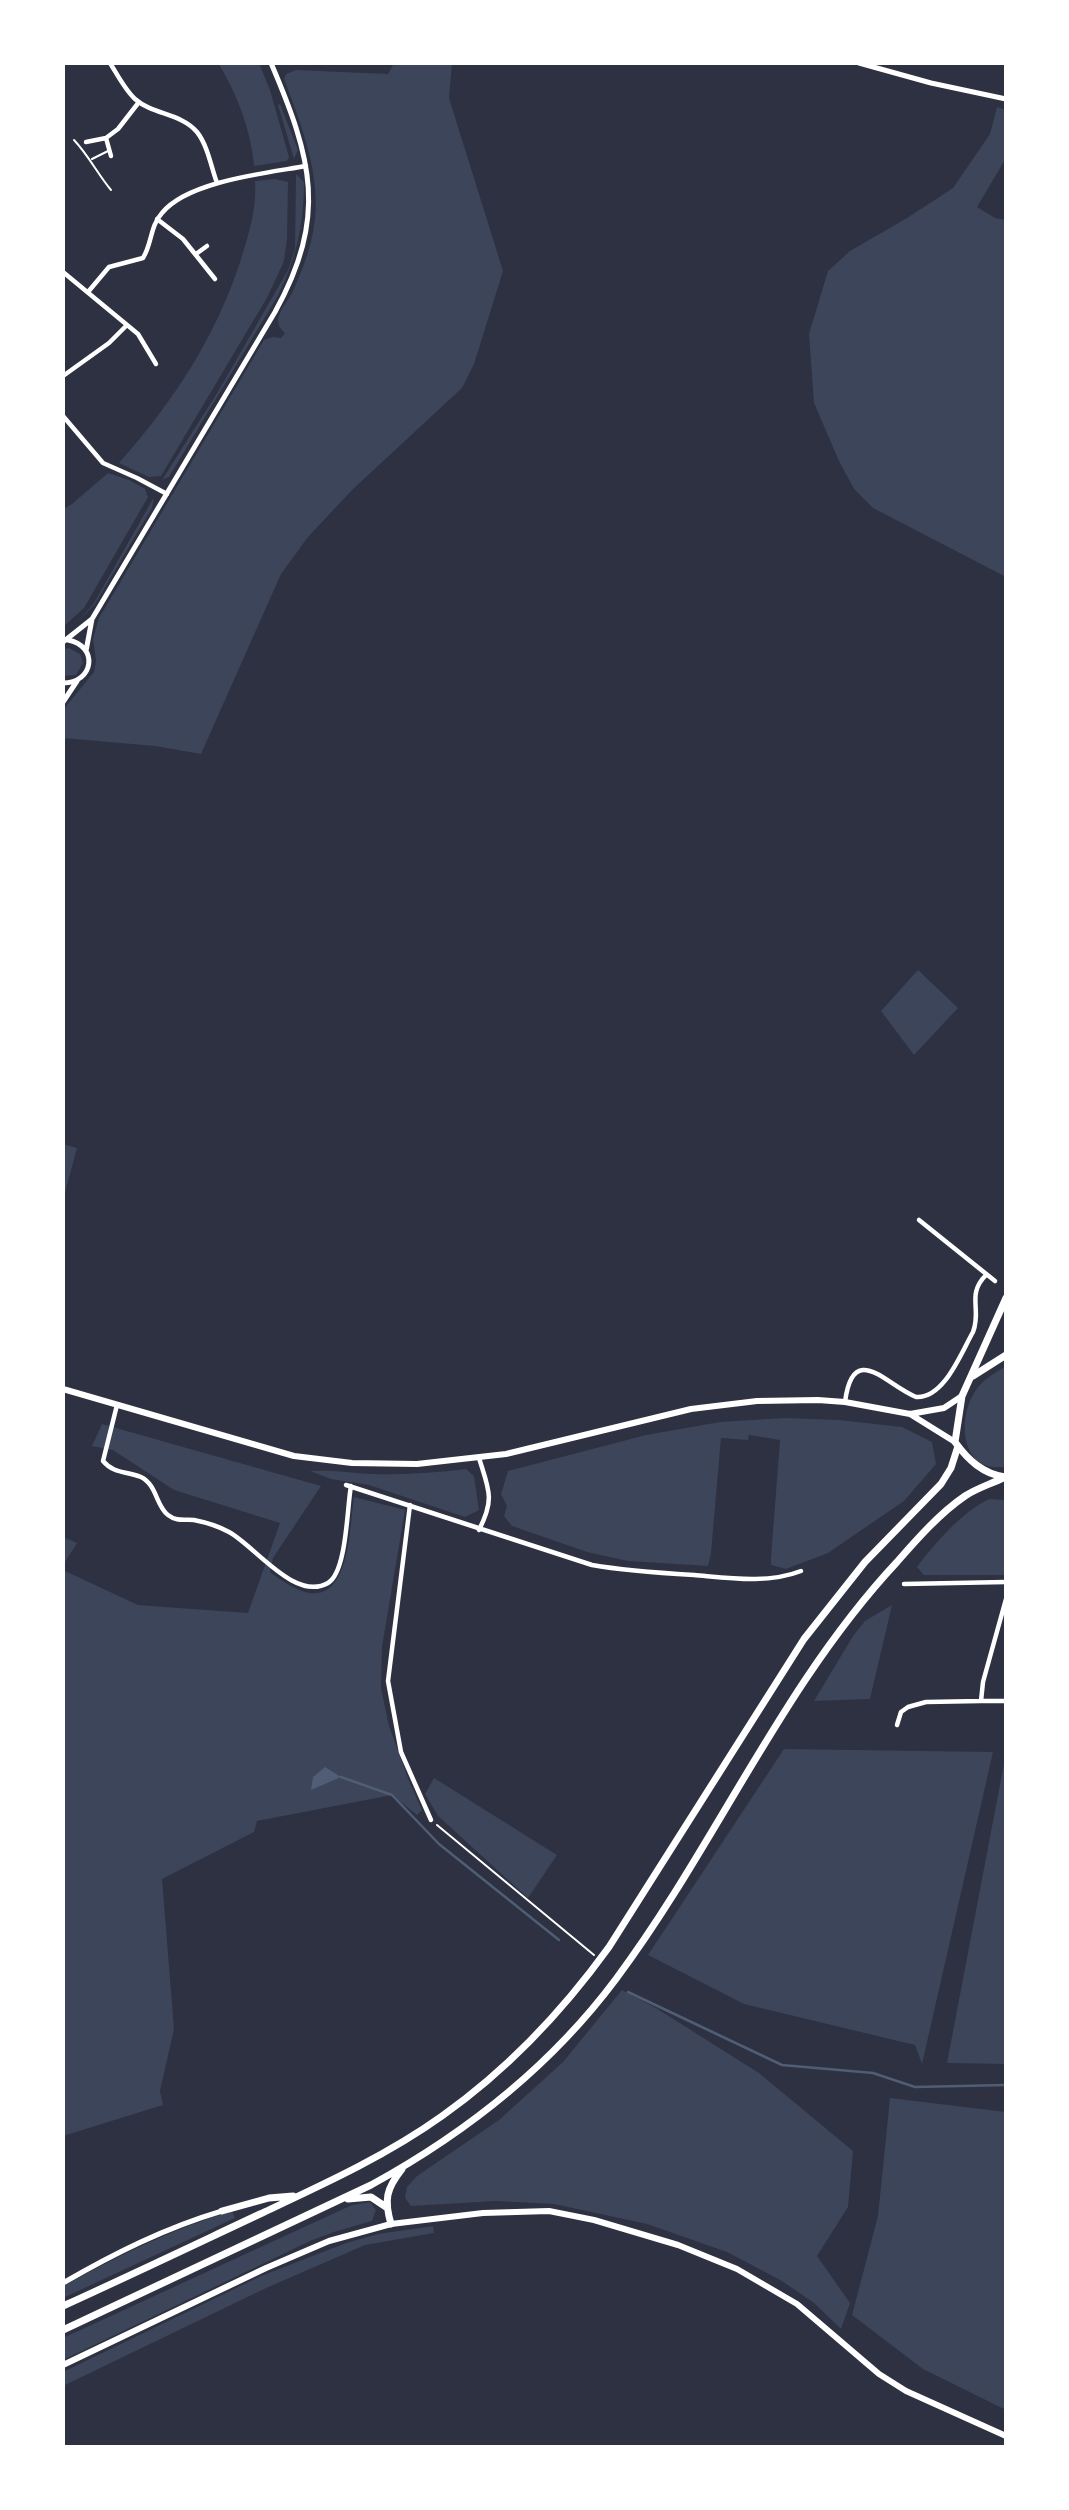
<!DOCTYPE html>
<style>
body{margin:0}
#map{position:relative;width:1069px;height:2510px;overflow:hidden;background:#2d3142;font-family:"Sofia Sans Condensed",sans-serif}
canvas{display:block}
.frame{position:absolute;inset:0;border:65px solid #fff;pointer-events:none}
</style>
<div id="map">
<canvas width="1069" height="2510"></canvas>
<div class="frame"></div>
</div>
<script>
const g = document.querySelector('canvas').getContext('2d');
g.lineJoin = 'round';
function fillPath(path, color) {
  g.fillStyle = color;
  g.fill(path, 'evenodd');
}
function strokePath(path, color, width, dash) {
  g.strokeStyle = color;
  g.lineWidth = width;
  g.lineCap = dash ? 'butt' : 'round';
  g.setLineDash(dash || []);
  g.stroke(path);
}
fillPath(new Path2D(`
 M 218,63 L 259,63 L 270,90 L 289,157 L 287,161 L 254,166 C 251,130 237,94 218,63 Z
 M 394,63 L 452,63 L 449,98 L 503,271 L 474,364 L 462,388 L 352,490 L 308,537 L 281,574 L 201,754 L 155,746 L 63,738 L 63,710 L 94,672 L 96,661 L 93,639 L 99,618 L 264,340 L 273,337 L 281,338 L 285,333 C 281,329 278,326 278,320 C 279,310 289,300 293,291 C 300,275 307,258 311,241 C 326,186 303,130 284,79 L 286,74 L 296,70 L 388,74 Z
 M 280,104 L 298,150 L 294,159 L 278,105 Z
 M 997,107 L 1006,110 L 1006,158 L 977,207 L 995,218 L 1006,220 L 1006,577 L 873,508 L 854,489 L 839,461 L 814,403 L 809,334 L 828,271 L 850,251 L 907,218 L 953,188 L 990,134 Z
 M 296,174 L 304,182 C 304,225 296,261 276,299 L 169,477 L 162,480 L 219,390 L 288,270 L 295,249 Z
 M 275,179 L 288,182 L 287,239 L 284,261 L 268,296 L 161,476 L 149,477 L 119,463 C 173,402 216,337 241,259 C 249,233 257,208 255,181 Z
 M 108,473 L 129,480 L 145,489 L 148,497 L 84,608 L 63,627 L 63,509 L 72,504 Z
 M 154,497 L 152,508 L 95,604 L 76,624 L 94,603 Z
 M 69,648 L 80,654 L 83,663 L 76,675 L 63,676 L 63,649 Z
 M 918,970 L 958,1008 L 914,1055 L 881,1011 Z
 M 63,1144 L 77,1148 L 63,1200 Z
 M 1006,1366 L 1006,1467 C 997,1467 987,1468 979,1462 C 960,1448 962,1413 973,1395 C 980,1381 993,1374 1006,1366 Z
 M 784,1418 L 839,1420 L 902,1427 L 932,1442 L 936,1464 L 904,1501 L 828,1553 L 786,1569 L 771,1565 L 771,1557 L 780,1440 L 749,1435 L 748,1440 L 721,1438 L 711,1553 L 708,1566 L 628,1561 L 587,1552 L 512,1526 L 504,1516 L 507,1506 L 501,1494 L 508,1471 L 646,1435 L 720,1422 Z
 M 102,1424 L 321,1486 L 273,1558 L 270,1572 C 277,1577 285,1583 293,1587 C 350,1617 349,1531 354,1497 L 405,1510 L 382,1647 L 381,1688 L 389,1726 L 409,1781 L 422,1810 L 417,1815 L 392,1795 L 257,1821 L 254,1832 L 162,1879 L 174,2029 L 160,2091 L 163,2105 L 63,2136 L 63,1570 L 138,1605 L 248,1613 L 280,1523 L 174,1490 L 113,1450 L 92,1446 Z
 M 466,1469 L 474,1476 L 479,1510 L 465,1517 L 369,1485 L 331,1479 L 310,1471 C 331,1469 350,1473 371,1474 C 402,1475 434,1473 466,1469 Z
 M 989,1499 L 1006,1500 L 1006,1575 L 924,1575 L 917,1567 C 936,1542 962,1512 989,1499 Z
 M 63,1537 L 77,1543 L 63,1565 Z
 M 892,1605 L 870,1699 L 814,1701 L 853,1636 L 865,1621 Z
 M 784,1749 L 993,1752 L 922,2064 L 915,2045 L 744,2004 L 648,1955 Z
 M 1006,1753 L 1006,2064 L 947,2063 Z
 M 434,1778 L 557,1855 L 528,1898 L 438,1816 L 425,1794 Z
 M 622,1990 L 656,2008 L 759,2073 L 853,2151 L 848,2207 L 817,2256 L 850,2303 L 841,2329 L 814,2303 L 782,2281 L 727,2252 L 647,2224 L 554,2204 L 496,2201 L 411,2206 L 405,2198 L 407,2187 L 417,2176 L 499,2120 L 563,2062 Z
 M 890,2098 L 1006,2112 L 1006,2410 L 923,2369 L 852,2315 L 878,2216 Z
 M 370,2202 L 376,2210 L 372,2221 L 334,2232 L 310,2241 L 63,2360 L 63,2338 L 352,2205 Z
 M 232,2211 L 235,2218 L 63,2298 L 63,2286 C 118,2256 172,2229 232,2211 Z
 M 433,2226 L 434,2233 L 365,2245 L 264,2289 L 63,2386 L 63,2372 L 261,2276 L 346,2243 L 378,2234 Z`), '#3c4559');
fillPath(new Path2D(`
 M 325,1767 L 341,1777 L 311,1790 L 313,1777 Z`), '#4f5d75');
strokePath(new Path2D(`
 M 341,1777 L 392,1795 L 439,1844 L 559,1940
 M 628,1992 L 782,2065 L 873,2073 L 915,2087 L 1006,2085`), '#4f5d75', 2.5);
strokePath(new Path2D(`
 M 437,1825 L 594,1955`), '#fff', 2);
strokePath(new Path2D(`
 M 74,140 C 89,156 97,173 111,190
 M 92,159 L 108,151`), '#fff', 2);
strokePath(new Path2D(`
 M 110,63 C 117,74 125,90 135,99 C 153,115 181,113 197,132 C 208,146 211,167 217,183
 M 106,138 L 111,156
 M 86,142 L 106,138 L 118,129 L 139,102
 M 157,219 L 183,239 L 215,279
 M 196,254 L 207,246
 M 63,272 L 138,334 L 156,364
 M 88,292 L 109,267 L 143,258 C 152,244 150,226 162,213 C 188,181 267,173 306,166
 M 63,376 L 109,343 L 127,325
 M 63,416 L 103,463 L 137,478 L 167,494
 M 919,1220 L 995,1281
 M 845,1402 C 853,1340 886,1385 916,1397 C 944,1399 961,1353 973,1332 C 982,1309 966,1295 986,1275
 M 117,1405 L 103,1461 C 114,1474 126,1471 141,1477 C 157,1485 156,1506 168,1515 C 177,1522 184,1519 194,1520 C 204,1522 220,1527 229,1532 C 255,1546 295,1602 328,1583 C 347,1572 347,1506 351,1486
 M 346,1485 L 592,1565 C 626,1571 660,1573 694,1575 C 729,1578 768,1584 801,1571
 M 410,1505 L 388,1681 L 401,1752 L 431,1820
 M 479,1530 C 495,1499 489,1490 479,1458
 M 904,1584 L 1006,1582
 M 981,1701 L 1006,1701
 M 897,1725 L 901,1712 L 908,1707 L 926,1702 L 981,1701 L 983,1682 L 1006,1599`), '#fff', 4.5);
strokePath(new Path2D(`
 M 859,63 L 931,83 L 1006,99
 M 63,642 L 92,619
 M 86,651 L 92,619 L 275,312 C 328,216 312,159 271,63
 M 63,683 C 94,683 99,646 68,640
 M 63,702 L 77,681
 M 63,2283 C 115,2253 165,2228 222,2211`), '#fff', 5);
strokePath(new Path2D(`
 M 63,2365 L 266,2268 L 329,2241 L 391,2224 L 483,2213 L 549,2211 L 594,2220 L 678,2245 L 737,2269 L 797,2304 L 879,2374 L 906,2391 L 1006,2436`), '#fff', 6);
strokePath(new Path2D(`
 M 63,1389 L 294,1456 L 352,1463 L 417,1464 L 506,1454 L 691,1409 L 757,1401 L 818,1400 L 845,1402 L 910,1414 L 944,1408 L 962,1396
 M 910,1414 L 955,1442`), '#fff', 6);
strokePath(new Path2D(`
 M 973,1376 L 1006,1355
 M 1005,1477 C 983,1474 968,1460 955,1442 L 962,1396 L 1006,1298
 M 348,2199 L 371,2197 L 386,2207
 M 222,2211 L 269,2198 L 293,2196
 M 391,2224 C 384,2200 386,2189 402,2169
 M 63,2306 C 129,2276 194,2245 260,2214 C 322,2185 386,2156 442,2116 C 507,2070 562,2012 609,1947 L 804,1639 L 865,1562 L 941,1484 L 951,1468 L 958,1446
 M 63,2330 L 371,2185 C 466,2133 551,2066 616,1979 C 716,1845 782,1685 897,1562 C 917,1539 940,1513 965,1496 C 977,1488 991,1484 1003,1478`), '#fff', 7);
</script>
